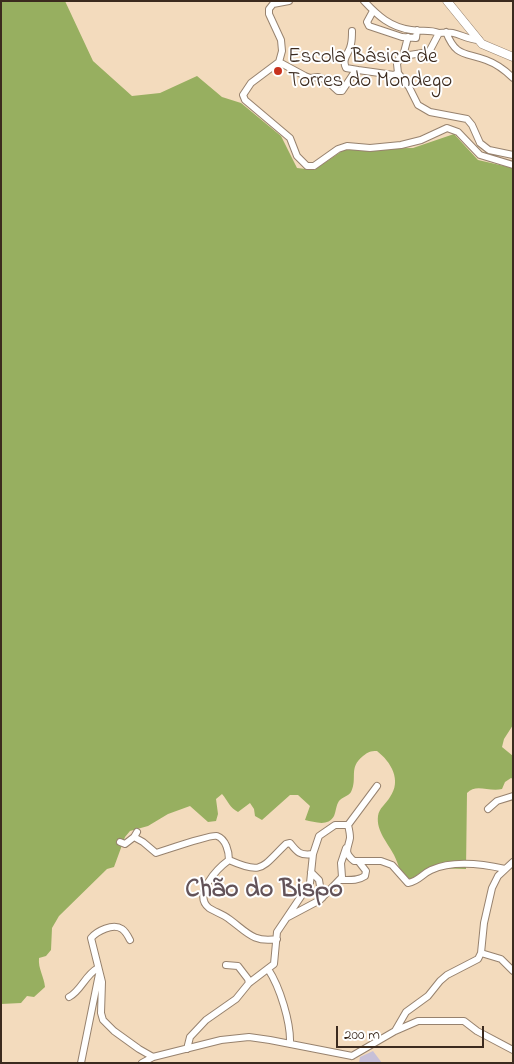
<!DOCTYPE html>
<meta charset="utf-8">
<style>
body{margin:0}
#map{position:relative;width:514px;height:1064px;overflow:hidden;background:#f3dbbd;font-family:"Indie Flower",sans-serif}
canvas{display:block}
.frame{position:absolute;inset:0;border:2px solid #3b2a1e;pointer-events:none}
.scale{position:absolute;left:336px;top:1026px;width:148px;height:22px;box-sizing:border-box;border:2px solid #3b2a1e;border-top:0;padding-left:6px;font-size:15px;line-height:18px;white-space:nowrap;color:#3b2a1e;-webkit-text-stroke:4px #fff;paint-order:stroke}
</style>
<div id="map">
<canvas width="514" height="1064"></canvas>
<div class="frame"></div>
<div class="scale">200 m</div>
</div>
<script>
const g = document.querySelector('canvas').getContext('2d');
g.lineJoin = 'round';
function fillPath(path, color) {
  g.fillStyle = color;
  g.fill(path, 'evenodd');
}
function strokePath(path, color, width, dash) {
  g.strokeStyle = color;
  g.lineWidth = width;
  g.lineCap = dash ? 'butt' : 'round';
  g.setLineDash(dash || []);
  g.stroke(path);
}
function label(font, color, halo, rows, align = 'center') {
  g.font = font + ' "Indie Flower",sans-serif';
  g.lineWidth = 4;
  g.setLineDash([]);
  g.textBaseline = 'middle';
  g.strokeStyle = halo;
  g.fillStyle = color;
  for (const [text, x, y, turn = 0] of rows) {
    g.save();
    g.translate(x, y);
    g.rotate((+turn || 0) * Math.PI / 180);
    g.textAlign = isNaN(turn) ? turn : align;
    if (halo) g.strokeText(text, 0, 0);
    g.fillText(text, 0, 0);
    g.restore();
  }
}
fillPath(new Path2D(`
 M 373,1051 L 382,1063 L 359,1063 L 360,1057 Z`), '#c7c0d8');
fillPath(new Path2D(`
 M 1,1 L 65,1 L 93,61 L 132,96 L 160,93 L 197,76 L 222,97 L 241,103 L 281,136 L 297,168 L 314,170 L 345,149 L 413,148 L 454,134 L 478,160 L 513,168 L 513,725 L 504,739 L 502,747 L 513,756 L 513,779 L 511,778 L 505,782 L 502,789 C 488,792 476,783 467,793 L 466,869 L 428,868 C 420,871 415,880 406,879 C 398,869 399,865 394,855 C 388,843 376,831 378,816 C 379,808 386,804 390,797 C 402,780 391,762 377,751 C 370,751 368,752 363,756 C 348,768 358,778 351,792 C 349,796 342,797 339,801 C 336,805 336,812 334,816 C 328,827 315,822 305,820 L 310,806 L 298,795 L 290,795 L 262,820 L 255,816 L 254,809 L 250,803 L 238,812 C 230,808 228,801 222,794 L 216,799 L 218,814 L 216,821 L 208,822 L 190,806 L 168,814 L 148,826 L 130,831 L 125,837 L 114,867 L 107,869 L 59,916 L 52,928 L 51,950 L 46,956 L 39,958 C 38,969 44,976 45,987 L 34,997 L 27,996 L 21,1003 L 1,1004 Z`), '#97af60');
const minor = new Path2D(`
 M 289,1 L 273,4 L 269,9 L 269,14 L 281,40 L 282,51 L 279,62 L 251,83 L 243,95 L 245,100 L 290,138 L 297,156 L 307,166 L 314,166 L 338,149 L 347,146 L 370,148 L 401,145 L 421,140 L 447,128 L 458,132 L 480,155 L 513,165
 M 364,1 C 378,16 390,27 411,30 C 421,32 429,29 439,33
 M 373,11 L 367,22 L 369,26 L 402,37 L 416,38 L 417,30
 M 352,31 C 352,35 352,40 351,44 C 350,53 341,58 346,68 L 358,70
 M 446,32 C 456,57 464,52 486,60 C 497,64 505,70 513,78
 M 408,37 L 403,56 L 399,59 L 397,64 L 398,73 L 409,87 L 418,105 L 430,112 L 467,119 L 472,125 L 480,143 L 489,150 L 513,155
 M 403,56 L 429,52 L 439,33 C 459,30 461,39 479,40
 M 279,62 L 305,76 L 310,78 L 318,77 L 326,80 L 338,91 L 342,91 L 354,73 L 358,70 L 394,75 L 398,73
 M 488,809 L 497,801 L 513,796
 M 348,825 L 377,786
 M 137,832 L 134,837 L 143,842 L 156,853 C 166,850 211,834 217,836 C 226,839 229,852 229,860
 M 120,842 L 125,844 L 134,837
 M 311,872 L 319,880 L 322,898
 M 340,880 C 349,880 358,881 365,876 L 366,871 L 359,862
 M 288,917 L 320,900 L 342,877 L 341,863 L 346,848
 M 277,939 C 253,943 247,932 229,919 C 223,914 215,912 209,908 C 192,894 218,868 229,860 C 263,875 261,868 286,844 L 290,843 C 297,852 300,856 313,854
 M 130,940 C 128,936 125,931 122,929 C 113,923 97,931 91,938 L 102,982 L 101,1013 L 103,1020 L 114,1031 L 139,1049 L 153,1057
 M 481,953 L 501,959 L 513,971
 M 226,965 L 238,966 L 248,979 L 249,983
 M 268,969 C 280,987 291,1023 290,1044
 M 69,997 C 81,991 85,975 98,968
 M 395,1031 L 418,1021 L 464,1021 L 477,1031 L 513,1050
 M 187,1049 L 190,1037 L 206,1020 L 236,999 L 249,983 L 274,964 L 277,932 L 310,883 L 313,854 L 319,836 L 335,825 L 348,825 C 349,829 350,834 350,838 C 348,849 343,852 354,861 L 381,861 L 392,865 L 408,883 C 419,881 422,874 431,870 C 453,860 483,864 505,869
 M 352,1056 L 395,1031 L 406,1012 L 428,996 L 440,981 L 447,975 L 478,959 L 481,953 L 484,923 L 492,888 L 498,876 L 513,862
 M 81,1063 L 99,974
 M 142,1063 L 153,1057 L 221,1040 L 249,1037 L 270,1040 L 352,1056`);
const major = new Path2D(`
 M 447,1 L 482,44 L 513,57`);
strokePath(minor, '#97826e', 8);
strokePath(major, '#97826e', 9);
strokePath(minor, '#fff', 6);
strokePath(major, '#fff', 8);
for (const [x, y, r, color] of [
 [278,71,5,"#c8321e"]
]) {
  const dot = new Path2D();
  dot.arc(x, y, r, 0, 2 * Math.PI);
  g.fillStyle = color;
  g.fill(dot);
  strokePath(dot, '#fff', 2);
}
label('21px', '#3b2a1e', '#fff', [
 ["Escola Básica de",288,59],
 ["Torres do Mondego",288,83]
], 'left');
label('bold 26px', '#635359', '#fff', [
 ["Chão do Bispo",264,892]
]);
</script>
